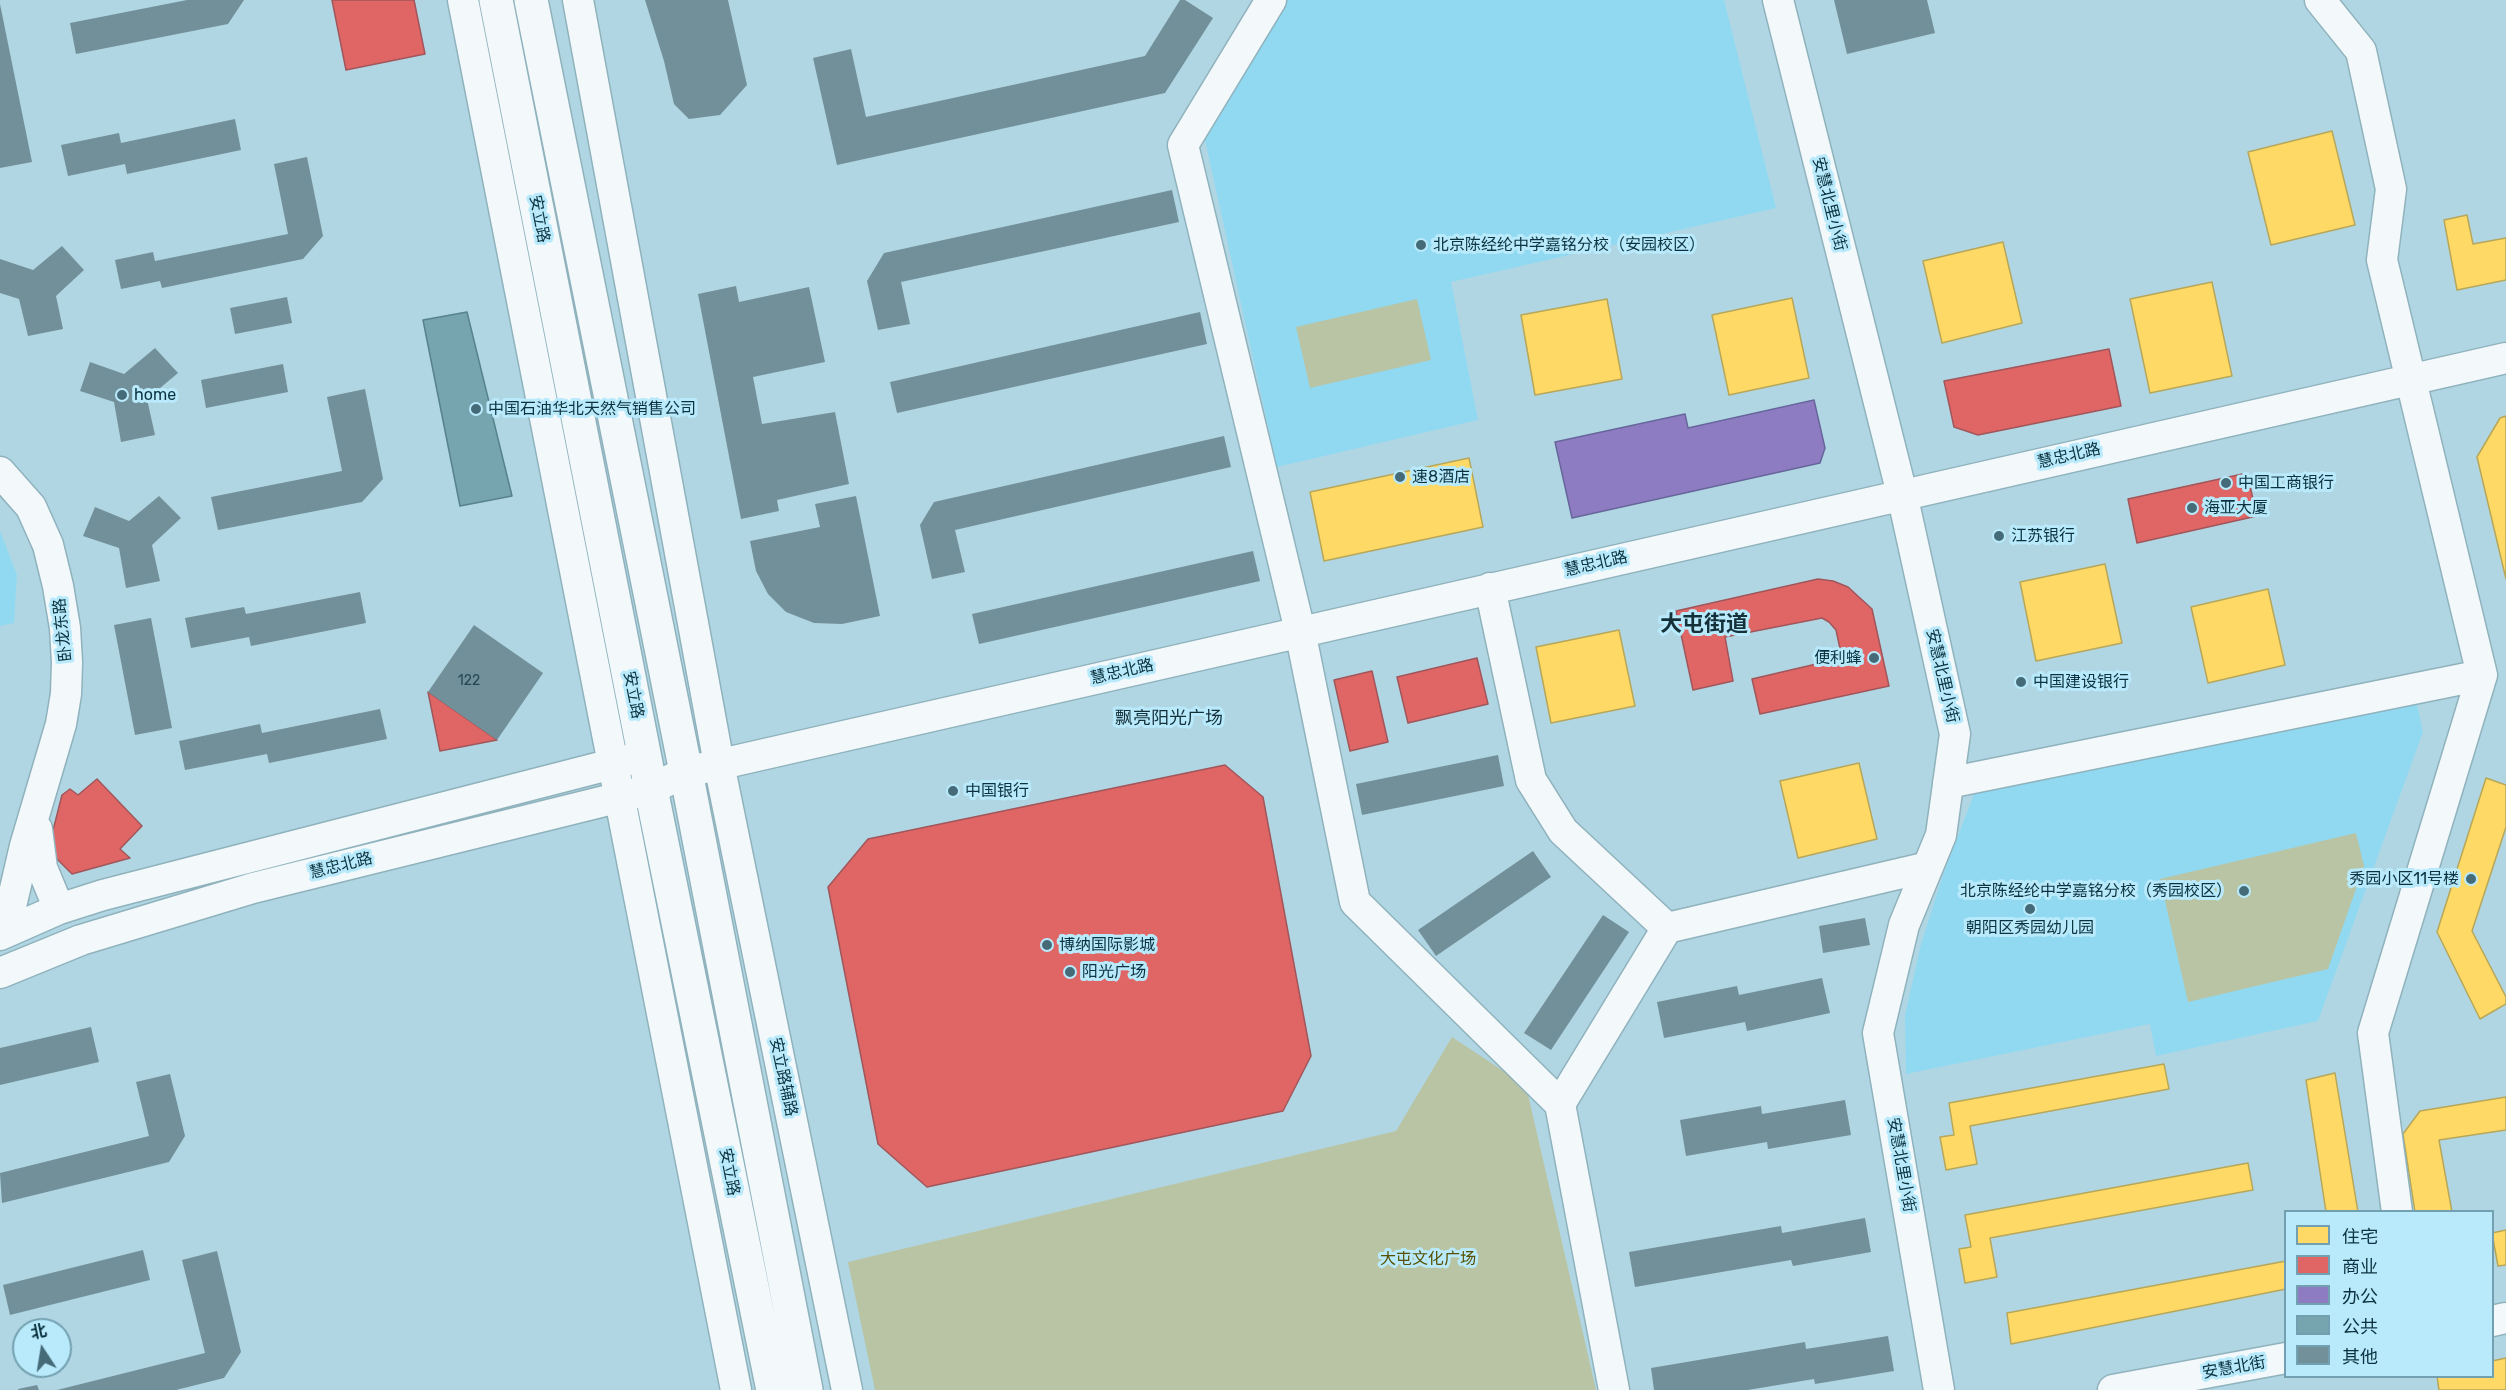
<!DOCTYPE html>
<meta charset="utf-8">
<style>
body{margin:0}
#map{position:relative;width:2506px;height:1390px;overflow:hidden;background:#b1d6e3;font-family:Rubik,"Noto Sans SC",sans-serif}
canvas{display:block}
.legend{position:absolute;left:2284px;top:1210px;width:210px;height:168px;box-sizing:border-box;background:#b9eafc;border:2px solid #73a0b0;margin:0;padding:8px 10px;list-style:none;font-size:18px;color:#0b323e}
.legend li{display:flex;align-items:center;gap:12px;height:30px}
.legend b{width:30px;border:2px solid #73a0b0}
.north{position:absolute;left:12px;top:1318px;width:60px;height:60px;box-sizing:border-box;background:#b9eafc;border:2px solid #73a0b0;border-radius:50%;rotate:348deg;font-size:16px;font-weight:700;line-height:24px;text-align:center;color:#0b323e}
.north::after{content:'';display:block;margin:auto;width:21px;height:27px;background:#456b78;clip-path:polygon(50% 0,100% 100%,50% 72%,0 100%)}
</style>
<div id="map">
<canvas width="2506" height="1390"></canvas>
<ul class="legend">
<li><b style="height:16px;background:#ffd966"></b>住宅</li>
<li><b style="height:16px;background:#e06666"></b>商业</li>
<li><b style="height:16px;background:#8e7cc3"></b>办公</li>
<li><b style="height:16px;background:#76a5af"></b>公共</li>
<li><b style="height:16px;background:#729099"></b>其他</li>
</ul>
<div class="north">北</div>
</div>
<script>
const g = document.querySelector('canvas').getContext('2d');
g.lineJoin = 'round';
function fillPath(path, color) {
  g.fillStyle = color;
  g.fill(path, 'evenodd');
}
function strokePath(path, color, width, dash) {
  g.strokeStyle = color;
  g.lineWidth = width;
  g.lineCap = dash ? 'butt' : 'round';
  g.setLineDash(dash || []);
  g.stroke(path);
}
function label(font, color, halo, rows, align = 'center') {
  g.font = font + ' Rubik,"Noto Sans SC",sans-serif';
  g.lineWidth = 6;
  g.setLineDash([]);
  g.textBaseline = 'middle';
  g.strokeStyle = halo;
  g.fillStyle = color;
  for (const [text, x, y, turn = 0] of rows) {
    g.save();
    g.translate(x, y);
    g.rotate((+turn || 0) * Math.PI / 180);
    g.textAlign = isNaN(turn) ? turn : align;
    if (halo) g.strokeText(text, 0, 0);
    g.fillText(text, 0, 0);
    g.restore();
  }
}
fillPath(new Path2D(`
 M 1287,0 L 1724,0 L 1776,208 L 1451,282 L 1478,420 L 1277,467 L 1205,140 Z
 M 0,531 L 17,575 L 14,623 L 0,626 Z
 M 2415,695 L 2423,732 L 2318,1021 L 2156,1056 L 2150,1024 L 1906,1074 L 1905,1015 L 1921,944 L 1943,875 L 1976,789 Z`), '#91d9f1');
fillPath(new Path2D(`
 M 1417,299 L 1431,360 L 1310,388 L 1296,327 Z
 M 2356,833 L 2364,866 L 2328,969 L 2188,1002 L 2160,879 Z
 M 1452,1037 L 1526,1086 L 1596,1390 L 875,1390 L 848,1262 L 1396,1131 Z`), '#b9c4a4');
const homes = new Path2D(`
 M 2332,131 L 2355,225 L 2271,245 L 2248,152 Z
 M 2467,215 L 2473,244 L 2506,238 L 2506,280 L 2457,290 L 2444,220 Z
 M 2003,242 L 2022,323 L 1942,343 L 1923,261 Z
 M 2212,282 L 2232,376 L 2150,393 L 2130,299 Z
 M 1792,298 L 1809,378 L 1729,395 L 1712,315 Z
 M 1607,299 L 1622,379 L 1535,395 L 1521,315 Z
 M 2506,416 L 2506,579 L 2477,457 L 2500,418 Z
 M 1469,458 L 1483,527 L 1324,561 L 1310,492 Z
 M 2105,564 L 2122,643 L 2036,661 L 2020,582 Z
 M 2268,589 L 2285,665 L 2208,683 L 2191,607 Z
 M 1619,630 L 1635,706 L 1551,723 L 1536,647 Z
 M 1859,763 L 1877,839 L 1798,858 L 1780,781 Z
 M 2486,778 L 2506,785 L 2506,827 L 2472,931 L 2506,997 L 2506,1004 L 2480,1019 L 2437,932 Z
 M 2164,1064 L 2169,1089 L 1970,1126 L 1977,1164 L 1946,1170 L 1940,1137 L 1954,1135 L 1949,1103 Z
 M 2335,1073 L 2358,1212 L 2326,1212 L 2306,1080 Z
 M 2506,1097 L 2506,1130 L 2439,1140 L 2452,1212 L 2415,1212 L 2403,1134 L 2420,1111 Z
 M 2248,1163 L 2253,1190 L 1990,1238 L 1997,1277 L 1965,1283 L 1959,1249 L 1971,1247 L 1965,1215 Z
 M 2506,1230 L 2506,1265 L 2498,1266 L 2492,1233 Z
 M 2286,1261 L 2286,1289 L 2011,1344 L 2007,1313 Z
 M 2506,1358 L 2506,1390 L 2439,1390 L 2437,1376 L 2492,1376 L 2492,1361 Z`);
fillPath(homes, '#ffd966');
strokePath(homes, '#b6a75a', 1.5);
const shops = new Path2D(`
 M 332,0 L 414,0 L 425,54 L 346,70 Z
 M 2109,349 L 2121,406 L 1978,435 L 1954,427 L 1944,381 Z
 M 2247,473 L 2257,516 L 2137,543 L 2128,499 Z
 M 1818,579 L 1833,581 L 1848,587 L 1872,609 L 1889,686 L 1760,714 L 1752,679 L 1842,658 L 1836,630 L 1829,622 L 1822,618 L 1725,637 L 1733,681 L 1693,690 L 1676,611 Z
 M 1477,658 L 1488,704 L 1408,723 L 1397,677 Z
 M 1372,671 L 1388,742 L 1350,751 L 1334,680 Z
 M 428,692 L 497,740 L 440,751 Z
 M 1225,765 L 1263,797 L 1311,1056 L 1283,1111 L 927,1187 L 878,1144 L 828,887 L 868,839 Z
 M 97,779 L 142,826 L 120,849 L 130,858 L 72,874 L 48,850 L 62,795 L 70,789 L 78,795 Z`);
fillPath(shops, '#e06666');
strokePath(shops, '#a0565a', 1.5);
const offices = new Path2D(`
 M 1814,400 L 1825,448 L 1820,463 L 1572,518 L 1555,442 L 1685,414 L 1688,428 Z`);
fillPath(offices, '#8e7cc3');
strokePath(offices, '#67669b', 1.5);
const public = new Path2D(`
 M 467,312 L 512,496 L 460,506 L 423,320 Z`);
fillPath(public, '#76a5af');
strokePath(public, '#56828d', 1.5);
fillPath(new Path2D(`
 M 187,0 L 244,0 L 228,24 L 76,54 L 70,23 Z
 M 645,0 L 728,0 L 747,85 L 720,115 L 689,119 L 674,104 L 664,61 Z
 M 1180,0 L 1185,0 L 1213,18 L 1165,93 L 837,165 L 813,58 L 851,49 L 866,117 L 1145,56 Z
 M 1834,0 L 1927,0 L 1935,33 L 1847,54 Z
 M 0,4 L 32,162 L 0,168 Z
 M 235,119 L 241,150 L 127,174 L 125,164 L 68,176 L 61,145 L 119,133 L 121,143 Z
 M 307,157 L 323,236 L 303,259 L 162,288 L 160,281 L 121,289 L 115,260 L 153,252 L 155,261 L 288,234 L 274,164 Z
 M 1172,190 L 1179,222 L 901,282 L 910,324 L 878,330 L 867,281 L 884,253 Z
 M 62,246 L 84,270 L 56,296 L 63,329 L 28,336 L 19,299 L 0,293 L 0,259 L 33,270 Z
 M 736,286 L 739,302 L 809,287 L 825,362 L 753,377 L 762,424 L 835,412 L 849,484 L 777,500 L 779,511 L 741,519 L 698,294 Z
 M 287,297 L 292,323 L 235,334 L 230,308 Z
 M 1200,312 L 1207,344 L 897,413 L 890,382 Z
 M 155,348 L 178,373 L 147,399 L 155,435 L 121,442 L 114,402 L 80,391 L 90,362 L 124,374 Z
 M 283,364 L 288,392 L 206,408 L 201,380 Z
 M 365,389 L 383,479 L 362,502 L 218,530 L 211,497 L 342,471 L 327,397 Z
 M 1224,436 L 1231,467 L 955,530 L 965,572 L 932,579 L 920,525 L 934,502 Z
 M 159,496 L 181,518 L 152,545 L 160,581 L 126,588 L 119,548 L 83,536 L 95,507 L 129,521 Z
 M 856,496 L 880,616 L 842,624 L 814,623 L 786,612 L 768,594 L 756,571 L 750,541 L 820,527 L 815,504 Z
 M 1253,551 L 1260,581 L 979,644 L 972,614 Z
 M 360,592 L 366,623 L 251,646 L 249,637 L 191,648 L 185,618 L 244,607 L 246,614 Z
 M 151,618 L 172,728 L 135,735 L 114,625 Z
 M 474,625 L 543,673 L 497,740 L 428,692 Z
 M 380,709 L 387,739 L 269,763 L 267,754 L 185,770 L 179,741 L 260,724 L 262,733 Z
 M 1498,755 L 1504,786 L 1362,815 L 1356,784 Z
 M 1533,851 L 1551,877 L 1436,956 L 1418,930 Z
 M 1603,915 L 1629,932 L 1551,1050 L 1524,1033 Z
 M 1865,918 L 1870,945 L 1823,953 L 1819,926 Z
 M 1822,978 L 1830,1013 L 1747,1031 L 1745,1022 L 1664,1038 L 1657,1002 L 1737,986 L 1739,995 Z
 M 91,1027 L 99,1062 L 0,1085 L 0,1048 Z
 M 170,1074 L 185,1136 L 169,1162 L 2,1203 L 0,1173 L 149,1136 L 136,1082 Z
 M 1845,1100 L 1851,1135 L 1768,1149 L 1767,1142 L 1686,1156 L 1680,1120 L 1761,1106 L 1762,1114 Z
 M 1865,1218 L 1871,1252 L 1793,1266 L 1791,1260 L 1635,1287 L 1629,1252 L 1781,1226 L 1782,1233 Z
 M 143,1250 L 150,1280 L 10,1315 L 3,1285 Z
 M 217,1251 L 241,1352 L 224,1378 L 176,1390 L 57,1390 L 205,1353 L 182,1260 Z
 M 1888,1336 L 1894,1371 L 1815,1384 L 1814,1379 L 1748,1390 L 1654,1390 L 1651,1368 L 1805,1342 L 1806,1349 Z
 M 37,1385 L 39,1390 L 18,1390 L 18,1389 Z`), '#729099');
const minor = new Path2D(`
 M 463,0 L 736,1390
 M 578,0 L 719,764 L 847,1390
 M 1271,0 L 1183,145 L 1300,631 L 1355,902 L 1560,1104 L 1614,1390
 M 1778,0 L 1902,494 L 1955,734 L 1941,835 L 1904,925 L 1878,1033 L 1939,1390
 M 2320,0 L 2361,51 L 2391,189 L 2382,260 L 2482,675 L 2373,1033 L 2397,1212
 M 0,472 L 31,507 L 48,545 L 58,586 L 65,628 L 67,662 L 66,694 L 61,724 L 25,846 L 5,932
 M 1490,588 L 1531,780 L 1563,831 L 1667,928 L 1928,867
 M 1948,783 L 2482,675
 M 37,829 L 42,868 L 59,909
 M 0,935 L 59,909 L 103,895 L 632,759
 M 0,973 L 81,940 L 253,888 L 621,797 L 651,789 L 686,772 L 2506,358
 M 1560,1104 L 1667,928
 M 2492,1321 L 2506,1318
 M 2113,1390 L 2286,1358`);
const major = new Path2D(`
 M 496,0 L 651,789 L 773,1390
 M 531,0 L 686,772 L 806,1390`);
strokePath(minor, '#8fb2bd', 33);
strokePath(major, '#8fb2bd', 36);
strokePath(minor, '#f3f9fb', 30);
strokePath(major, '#f3f9fb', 33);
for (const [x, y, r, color] of [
 [1421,245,6,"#456b78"],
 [122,395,6,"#456b78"],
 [476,409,6,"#456b78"],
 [1400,477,6,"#456b78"],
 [2226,483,6,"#456b78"],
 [2192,508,6,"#456b78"],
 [1999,536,6,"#456b78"],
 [1874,658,6,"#456b78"],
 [2021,682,6,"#456b78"],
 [953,791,6,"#456b78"],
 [2471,879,6,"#456b78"],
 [2244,891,6,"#456b78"],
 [2030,909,6,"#456b78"],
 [1047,945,6,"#456b78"],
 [1070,972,6,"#456b78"]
]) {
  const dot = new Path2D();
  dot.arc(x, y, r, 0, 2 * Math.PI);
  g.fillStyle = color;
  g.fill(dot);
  strokePath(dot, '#b9eafc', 2);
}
label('14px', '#254a55', null, [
 ["122",469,681]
]);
label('16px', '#0b323e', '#b9eafc', [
 ["安慧北里小街",1829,204,76],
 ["安立路",539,219,79],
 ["慧忠北路",2069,456,-13],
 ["慧忠北路",1596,564,-13],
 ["卧龙东路",63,630,-96],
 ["慧忠北路",1122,672,-13],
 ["安慧北里小街",1942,676,77],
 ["安立路",633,695,79],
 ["慧忠北路",341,866,-14],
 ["安立路辅路",783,1077,78],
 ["安慧北里小街",1901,1165,80],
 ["安立路",729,1172,79],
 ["安慧北街",2234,1368,-10]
]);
label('16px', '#0b323e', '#b9eafc', [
 ["北京陈经纶中学嘉铭分校（安园校区）",1433,245],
 ["home",134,395],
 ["中国石油华北天然气销售公司",488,409],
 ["速8酒店",1412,477],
 ["中国工商银行",2238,483],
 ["海亚大厦",2204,508],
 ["江苏银行",2011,536],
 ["便利蜂",1862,658,"right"],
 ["中国建设银行",2033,682],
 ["中国银行",965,791],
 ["秀园小区11号楼",2459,879,"right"],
 ["北京陈经纶中学嘉铭分校（秀园校区）",2232,891,"right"],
 ["朝阳区秀园幼儿园",2030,928,"center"],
 ["博纳国际影城",1059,945],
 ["阳光广场",1082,972]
], 'left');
label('16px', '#595100', '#b9eafc', [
 ["大屯文化广场",1428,1259]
]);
label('18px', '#143039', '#b9eafc', [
 ["飘亮阳光广场",1169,719]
]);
label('bold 22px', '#143039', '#b9eafc', [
 ["大屯街道",1704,625]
]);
</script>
